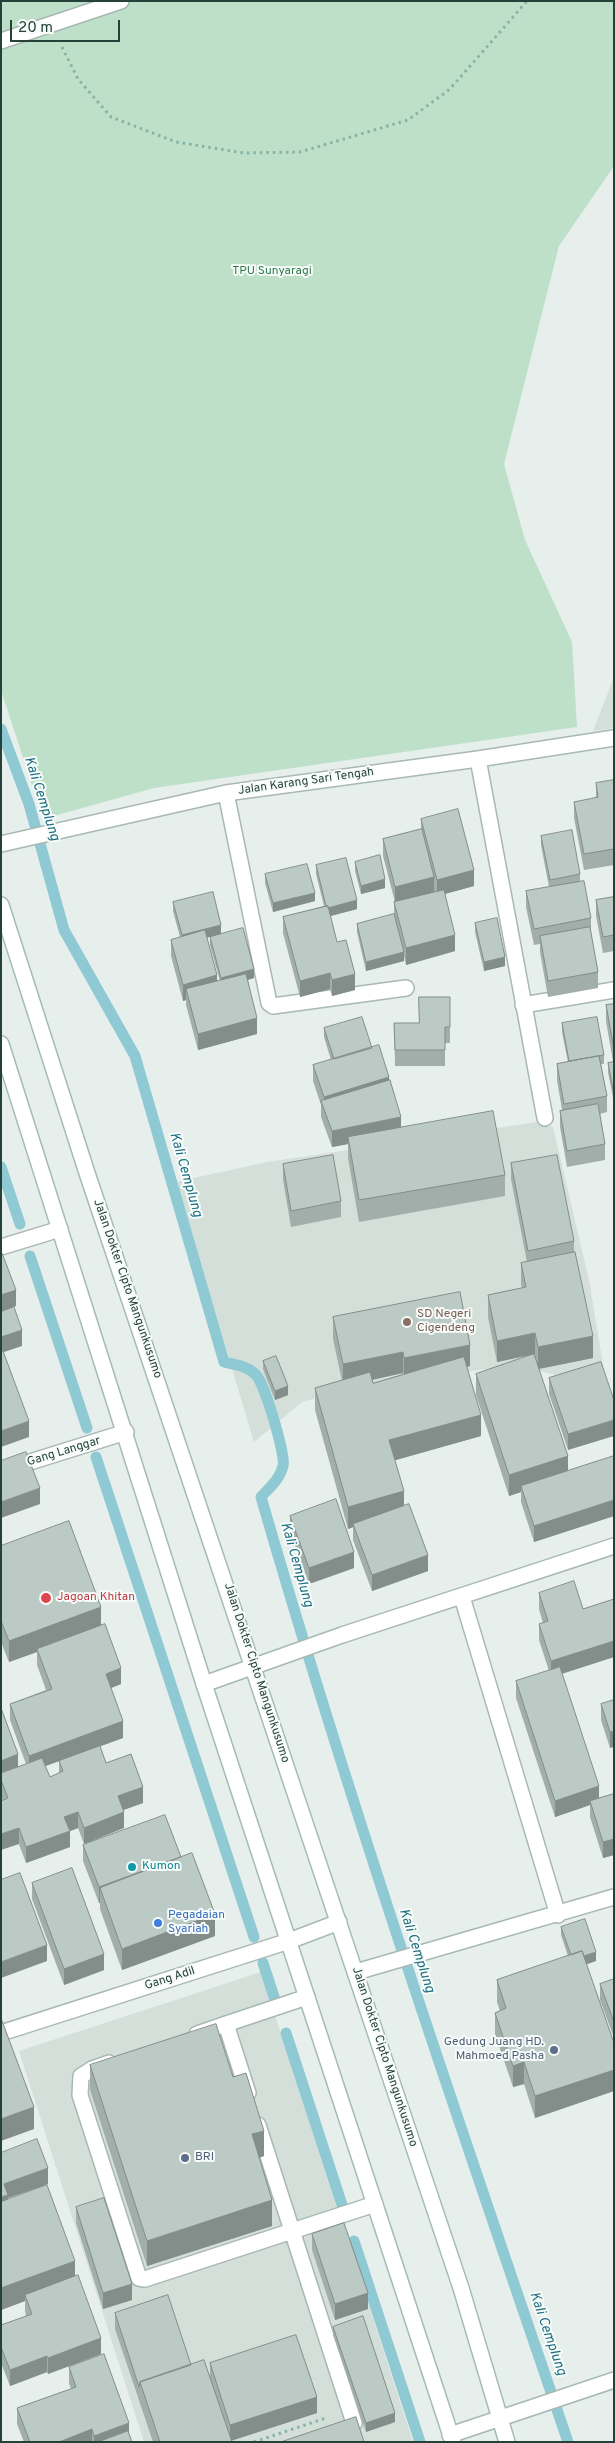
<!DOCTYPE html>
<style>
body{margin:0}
#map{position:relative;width:615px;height:2443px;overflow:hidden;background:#e6efeb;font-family:Overpass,sans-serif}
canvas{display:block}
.frame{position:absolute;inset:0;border:2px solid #24423a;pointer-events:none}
.scale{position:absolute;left:10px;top:20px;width:110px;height:22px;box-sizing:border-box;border:2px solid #24423a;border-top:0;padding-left:6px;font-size:15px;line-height:18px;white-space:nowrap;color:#24423a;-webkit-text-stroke:4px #f7fbf9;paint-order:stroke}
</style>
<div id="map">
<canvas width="615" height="2443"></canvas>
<div class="frame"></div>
<div class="scale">20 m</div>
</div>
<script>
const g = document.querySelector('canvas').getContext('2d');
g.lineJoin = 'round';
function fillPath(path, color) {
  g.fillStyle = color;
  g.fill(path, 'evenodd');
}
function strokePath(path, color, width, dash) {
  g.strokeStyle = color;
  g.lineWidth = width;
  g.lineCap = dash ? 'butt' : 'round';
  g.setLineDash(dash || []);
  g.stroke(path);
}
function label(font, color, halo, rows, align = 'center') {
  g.font = font + ' Overpass,sans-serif';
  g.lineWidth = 4;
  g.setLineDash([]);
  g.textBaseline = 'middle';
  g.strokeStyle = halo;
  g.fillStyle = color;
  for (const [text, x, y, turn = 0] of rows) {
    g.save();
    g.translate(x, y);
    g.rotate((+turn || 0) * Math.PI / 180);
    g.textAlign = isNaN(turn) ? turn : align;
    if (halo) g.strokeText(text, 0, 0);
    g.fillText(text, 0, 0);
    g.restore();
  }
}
fillPath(new Path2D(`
 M 614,677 L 614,728 L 593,731 Z
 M 537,1122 L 553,1127 L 589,1280 L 603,1365 L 555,1375 L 517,1365 L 360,1386 L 302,1402 L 254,1442 L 176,1182 L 267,1162 Z
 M 261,1972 L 413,2442 L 144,2442 L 19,2051 Z`), '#d4dfda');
fillPath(new Path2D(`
 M 1,1 L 614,1 L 614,166 L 559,246 L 504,464 L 525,540 L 572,642 L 577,727 L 154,788 L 43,819 L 1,690 Z`), '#bfe0c8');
strokePath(new Path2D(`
 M 1,729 L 29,804 L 64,930 L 135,1056 L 224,1362 C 235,1365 248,1366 256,1375 C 264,1382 286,1455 283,1466 C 280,1479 269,1488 261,1497 C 353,1816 461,2128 568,2442
 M 1,1167 L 20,1224
 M 30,1256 L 87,1428
 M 96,1457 L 254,1937
 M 263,1963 L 277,2006
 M 286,2033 L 344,2211
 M 354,2241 L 420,2442`), '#8ec9d4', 11);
const lane = new Path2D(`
 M 1,41 L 121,1
 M 226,2024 L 307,1997
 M 197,2034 L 226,2024 L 248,2093
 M 109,2063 L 92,2069 L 81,2076 L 80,2095 L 139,2278 L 145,2279 L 375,2204
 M 258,2125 L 354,2423`);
const street = new Path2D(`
 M 478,759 L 545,1118
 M 226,793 L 269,1003 L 273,1006 L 406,988
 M 1,844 L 226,793 L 478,759 L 614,738
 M 523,1005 L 614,990
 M 1,1247 L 60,1229
 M 1,1471 L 126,1432
 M 462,1597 L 558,1915
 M 204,1684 L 342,1635 L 614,1546
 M 356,1972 L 614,1897
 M 1,2033 L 289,1941 L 339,1922
 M 450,2435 L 614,2380`);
const secondary = new Path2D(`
 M 1,905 L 87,1173 L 461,2288 L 507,2442
 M 1,1044 L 204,1684 L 453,2442`);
strokePath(lane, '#a8b8b2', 18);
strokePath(street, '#a8b8b2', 18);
strokePath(secondary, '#a4bbb3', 18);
strokePath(new Path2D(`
 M 62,47 L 78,79 L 111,117 L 176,142 L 244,153 L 300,152 L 408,120 L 450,89 L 527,1
 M 254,2442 L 326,2418`), '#86b3a5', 3, [2.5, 4]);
strokePath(lane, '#fff', 15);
strokePath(street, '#fff', 15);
strokePath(secondary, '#fff', 15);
fillPath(new Path2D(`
 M 614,780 L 614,865 L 584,870 L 574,818 L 574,802 L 596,798 L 596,783 Z
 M 421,819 L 474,886 L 445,894 L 455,951 L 406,965 L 404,956 L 404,961 L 366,971 L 357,932 L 357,924 L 394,915 L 394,902 L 395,902 L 383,856 L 383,839 L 421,829 Z
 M 541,836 L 580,874 L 580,881 L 591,918 L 591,933 L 598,972 L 598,988 L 548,997 L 540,952 L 540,944 L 534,945 L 526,907 L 526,891 L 549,887 L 541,845 Z
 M 355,862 L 385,888 L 361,894 L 355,871 Z
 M 316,865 L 357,909 L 330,916 L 337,942 L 355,990 L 332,996 L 330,989 L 300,997 L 283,933 L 283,917 L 324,906 L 316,874 Z
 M 265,874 L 315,901 L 273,912 L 265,883 Z
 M 614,897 L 614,951 L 603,953 L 596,916 L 596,900 Z
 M 173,902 L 221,934 L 254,978 L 248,980 L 257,1034 L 198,1050 L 186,1005 L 186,1000 L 183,1001 L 171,956 L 171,940 L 180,937 L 173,911 ZM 207,937 L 210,937 L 210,945 L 220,981 L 217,981 Z
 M 475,923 L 505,966 L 484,971 L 475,932 Z
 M 450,997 L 450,1043 L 445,1043 L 445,1066 L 395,1066 L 394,1023 L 419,1023 Z
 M 614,1004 L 614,1098 L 613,1098 L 608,1072 L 608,1063 L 613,1062 L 606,1021 L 606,1005 Z
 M 562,1023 L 604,1055 L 604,1064 L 601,1064 L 607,1096 L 607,1112 L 600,1114 L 605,1144 L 605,1160 L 567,1167 L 560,1127 L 560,1111 L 562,1110 L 557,1080 L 557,1064 L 568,1062 L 562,1032 Z
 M 324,1028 L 372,1048 L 389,1080 L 401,1127 L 505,1175 L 505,1196 L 359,1222 L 348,1158 L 348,1144 L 332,1147 L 321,1117 L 321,1105 L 313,1081 L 313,1065 L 331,1060 L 324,1037 Z
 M 511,1163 L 574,1241 L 574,1252 L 593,1358 L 539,1369 L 568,1471 L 614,1456 L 614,1516 L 534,1542 L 521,1502 L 521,1492 L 509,1496 L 476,1395 L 476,1374 L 534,1354 L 497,1362 L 488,1317 L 488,1295 L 522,1288 L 521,1285 L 521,1263 L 527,1262 L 511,1179 Z
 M 283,1164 L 341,1201 L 341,1217 L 291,1227 L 283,1180 Z
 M 333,1317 L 470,1366 L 467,1367 L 481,1436 L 395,1460 L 404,1506 L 428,1571 L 372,1591 L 353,1540 L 353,1527 L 348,1529 L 315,1410 L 315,1388 L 342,1381 L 333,1339 ZM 403,1373 L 403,1374 L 373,1383 L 372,1380 Z
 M 263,1361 L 288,1395 L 275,1400 L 263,1369 Z
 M 601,1362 L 568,1450 L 549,1394 L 549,1378 Z
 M 290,1516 L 354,1568 L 309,1584 L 290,1532 Z
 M 1,1546 L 101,1626 L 121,1684 L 111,1688 L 123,1738 L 45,1766 L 50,1777 L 59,1773 L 59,1761 L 106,1763 L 143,1803 L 123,1810 L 124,1828 L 84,1844 L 78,1828 L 70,1831 L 70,1847 L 26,1863 L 1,1796 L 1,1708 L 18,1767 L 26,1764 L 10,1720 L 10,1704 L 46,1690 L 37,1665 L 37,1652 L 9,1662 L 1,1642 Z
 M 539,1593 L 583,1609 L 614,1599 L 614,1657 L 562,1674 L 599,1798 L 614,1794 L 614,1855 L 603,1858 L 590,1817 L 590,1805 L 555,1817 L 516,1698 L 516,1681 L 549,1671 L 539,1640 L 539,1624 L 543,1623 L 539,1609 Z
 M 614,1700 L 610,1748 L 601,1720 L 601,1704 Z
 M 83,1845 L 181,1857 L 215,1936 L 122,1970 L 100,1909 L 100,1903 L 99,1903 L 83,1861 Z
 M 32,1883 L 104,1970 L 64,1985 L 32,1899 Z
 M 561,1927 L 596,1961 L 586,1964 L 614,2043 L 614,2091 L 535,2118 L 524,2084 L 513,2087 L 495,2034 L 495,2013 L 500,2011 L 497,2002 L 497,1980 L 568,1956 L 561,1935 Z
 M 614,1979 L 614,2038 L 600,2000 L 600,1984 Z
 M 90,2065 L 233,2077 L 264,2156 L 259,2158 L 272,2226 L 147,2266 L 90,2090 Z
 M 1,2153 L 48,2184 L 8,2198 L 8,2200 L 75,2276 L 101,2354 L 48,2374 L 47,2372 L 10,2386 L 1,2363 L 1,2325 L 26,2316 L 25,2311 L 25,2301 L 1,2310 Z
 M 76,2207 L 132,2300 L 103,2309 L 76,2223 Z
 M 312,2234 L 368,2309 L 335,2320 L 312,2250 Z
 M 115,2313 L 191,2365 L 210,2376 L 210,2363 L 317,2413 L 231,2441 L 232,2442 L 153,2442 L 115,2329 Z
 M 333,2327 L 395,2422 L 366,2432 L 333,2335 Z
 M 69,2367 L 129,2433 L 132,2442 L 24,2442 L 17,2424 L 17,2408 L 71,2389 L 69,2383 Z`), '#a1aea9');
fillPath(new Path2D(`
 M 474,870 L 474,886 L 437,896 L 437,880 Z
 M 434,877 L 434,893 L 395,903 L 395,887 Z
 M 385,879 L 385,888 L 361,894 L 361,886 Z
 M 315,893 L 315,901 L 273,912 L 273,903 Z
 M 357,900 L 357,909 L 327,917 L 327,908 Z
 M 221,925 L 221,934 L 182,944 L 182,935 Z
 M 455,935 L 455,951 L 406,965 L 406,948 Z
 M 404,952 L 404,961 L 366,971 L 366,962 Z
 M 505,957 L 505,966 L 484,971 L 484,962 Z
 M 254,969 L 254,978 L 221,987 L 221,978 Z
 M 330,973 L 330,989 L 300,997 L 300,981 Z
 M 355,974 L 355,990 L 332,996 L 332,980 Z
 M 217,975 L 217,991 L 186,989 L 186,1000 L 183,1001 L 183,985 Z
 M 257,1018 L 257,1034 L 198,1050 L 198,1034 Z
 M 389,1077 L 389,1093 L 324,1108 L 324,1097 Z
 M 401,1117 L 401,1133 L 348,1137 L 348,1144 L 332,1147 L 332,1131 Z
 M 16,1290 L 16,1306 L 1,1312 L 1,1295 Z
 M 22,1330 L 22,1346 L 1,1353 L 1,1337 Z
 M 535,1333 L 535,1354 L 497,1362 L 497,1341 Z
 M 593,1336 L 593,1358 L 538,1369 L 538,1347 Z
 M 470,1345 L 470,1366 L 404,1380 L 404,1358 Z
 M 403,1352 L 403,1373 L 343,1386 L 343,1364 Z
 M 288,1386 L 288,1395 L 275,1400 L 275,1391 Z
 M 481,1415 L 481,1436 L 389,1462 L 389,1440 Z
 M 614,1420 L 614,1436 L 568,1450 L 568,1434 Z
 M 29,1421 L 29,1437 L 1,1447 L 1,1460 L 1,1431 Z
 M 568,1456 L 568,1477 L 521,1486 L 521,1492 L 509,1496 L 509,1475 Z
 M 40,1488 L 40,1504 L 1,1518 L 1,1502 Z
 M 404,1491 L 404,1513 L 353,1524 L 353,1527 L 348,1529 L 348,1507 Z
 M 614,1500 L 614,1516 L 534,1542 L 534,1526 Z
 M 354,1552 L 354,1568 L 309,1584 L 309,1568 Z
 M 428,1555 L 428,1571 L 372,1591 L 372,1575 Z
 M 101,1607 L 101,1629 L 37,1649 L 37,1652 L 9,1662 L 9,1641 Z
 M 614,1641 L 614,1657 L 551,1677 L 551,1661 Z
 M 121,1668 L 121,1684 L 106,1690 L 106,1674 Z
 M 123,1721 L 123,1738 L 29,1772 L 29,1756 Z
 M 614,1731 L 614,1747 L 610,1748 L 610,1732 Z
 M 18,1754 L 18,1776 L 1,1780 L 1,1761 Z
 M 599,1786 L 599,1802 L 590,1801 L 590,1805 L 555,1817 L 555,1801 Z
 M 143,1787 L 143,1803 L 118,1812 L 118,1796 Z
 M 78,1812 L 78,1828 L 70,1831 L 70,1847 L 26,1863 L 26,1847 L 64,1817 Z
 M 124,1812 L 124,1828 L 84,1844 L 84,1828 Z
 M 19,1828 L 19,1844 L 1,1850 L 1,1834 Z
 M 614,1839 L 614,1855 L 603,1858 L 603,1842 Z
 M 181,1857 L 181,1873 L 100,1888 L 100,1903 L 99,1903 L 99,1887 Z
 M 215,1914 L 215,1936 L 122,1970 L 122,1949 Z
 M 47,1945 L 47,1961 L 1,1978 L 1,1962 Z
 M 596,1952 L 596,1961 L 573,1969 L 573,1960 Z
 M 104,1954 L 104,1970 L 64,1985 L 64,1969 Z
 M 524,2062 L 524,2084 L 513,2087 L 513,2066 Z
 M 614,2070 L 614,2091 L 535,2118 L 535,2096 Z
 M 34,2107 L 34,2129 L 1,2141 L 1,2119 Z
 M 264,2131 L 264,2156 L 252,2160 L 252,2134 Z
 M 48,2168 L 48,2184 L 8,2198 L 8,2211 L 1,2213 L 1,2197 L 4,2184 Z
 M 272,2200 L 272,2226 L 147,2266 L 147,2241 Z
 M 75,2261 L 75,2283 L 25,2295 L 25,2301 L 1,2310 L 1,2288 Z
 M 132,2284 L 132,2300 L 103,2309 L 103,2293 Z
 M 368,2293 L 368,2309 L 335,2320 L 335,2304 Z
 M 101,2338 L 101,2354 L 48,2374 L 48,2358 Z
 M 47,2356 L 47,2372 L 10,2386 L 10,2370 Z
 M 317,2397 L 317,2413 L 230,2441 L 230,2425 Z
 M 395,2413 L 395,2422 L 366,2432 L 366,2423 Z
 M 129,2423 L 129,2439 L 122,2442 L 94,2442 L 94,2436 Z
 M 92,2429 L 92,2442 L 59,2442 Z`), '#838d89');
const building = new Path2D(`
 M 614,780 L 614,849 L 584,854 L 574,802 L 598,797 L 596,783 Z
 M 458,809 L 474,870 L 437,880 L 421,819 Z
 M 422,829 L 434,877 L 395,887 L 383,839 Z
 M 572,830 L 580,874 L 550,880 L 541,836 Z
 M 380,855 L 385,879 L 361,886 L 355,862 Z
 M 346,858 L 357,900 L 328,908 L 328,906 L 326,906 L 316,865 Z
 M 307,864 L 315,893 L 273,903 L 265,874 Z
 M 584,881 L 591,918 L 534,929 L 526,891 Z
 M 444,890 L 455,935 L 406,948 L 394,902 Z
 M 213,892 L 221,925 L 182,935 L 173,902 Z
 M 614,897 L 614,935 L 603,937 L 596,900 Z
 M 328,906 L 337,942 L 346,940 L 355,974 L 332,980 L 330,973 L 300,981 L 283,917 Z
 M 394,914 L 404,952 L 366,962 L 357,924 Z
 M 497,918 L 505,957 L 484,962 L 475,923 Z
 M 590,927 L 598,972 L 548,981 L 540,936 Z
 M 243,928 L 254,969 L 221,978 L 210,937 Z
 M 205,930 L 217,975 L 183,985 L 171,940 Z
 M 246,974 L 257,1018 L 198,1034 L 186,989 Z
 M 419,997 L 450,997 L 450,1027 L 445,1027 L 445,1050 L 395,1050 L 394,1023 L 419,1023 Z
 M 614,1004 L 614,1049 L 606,1005 Z
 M 362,1017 L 372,1048 L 334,1059 L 324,1028 Z
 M 597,1017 L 604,1055 L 569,1061 L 562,1023 Z
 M 379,1045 L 389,1077 L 324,1097 L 313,1065 Z
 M 599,1056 L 607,1096 L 564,1104 L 557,1064 Z
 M 614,1062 L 614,1089 L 613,1089 L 608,1063 Z
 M 390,1080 L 401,1117 L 332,1131 L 321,1101 Z
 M 598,1104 L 605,1144 L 567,1151 L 560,1111 Z
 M 493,1111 L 505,1175 L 359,1200 L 348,1137 Z
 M 333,1155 L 341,1201 L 291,1211 L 283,1164 Z
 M 557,1155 L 574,1241 L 528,1251 L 511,1163 Z
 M 575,1252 L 593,1336 L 538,1347 L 535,1333 L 497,1341 L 488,1295 L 526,1287 L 521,1263 Z
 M 1,1253 L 2,1253 L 16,1290 L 1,1295 Z
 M 460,1292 L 470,1345 L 404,1358 L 403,1352 L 343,1364 L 333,1317 Z
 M 14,1307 L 22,1330 L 1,1337 L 1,1312 Z
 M 3,1351 L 29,1421 L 1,1431 L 1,1352 Z
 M 534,1354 L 568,1456 L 509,1475 L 476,1374 Z
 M 276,1356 L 288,1386 L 275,1391 L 263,1361 Z
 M 464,1357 L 481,1415 L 389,1440 L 404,1491 L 348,1507 L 315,1388 L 370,1372 L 373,1383 Z
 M 601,1362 L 614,1400 L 614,1420 L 568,1434 L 549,1378 Z
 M 26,1452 L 40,1488 L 1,1502 L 1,1461 Z
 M 614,1456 L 614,1500 L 534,1526 L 521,1486 Z
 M 336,1499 L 354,1552 L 309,1568 L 290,1516 Z
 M 409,1504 L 428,1555 L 372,1575 L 353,1524 Z
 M 69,1521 L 101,1607 L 9,1641 L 1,1621 L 1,1546 Z
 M 574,1581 L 583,1609 L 614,1599 L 614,1641 L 551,1661 L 539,1624 L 548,1621 L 539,1593 Z
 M 105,1624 L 121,1668 L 106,1674 L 123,1721 L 29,1756 L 10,1704 L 52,1689 L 37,1649 Z
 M 560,1667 L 599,1786 L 555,1801 L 516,1681 Z
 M 614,1700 L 614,1731 L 610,1732 L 601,1704 Z
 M 1,1708 L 18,1754 L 1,1761 Z
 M 100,1746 L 106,1763 L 131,1754 L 143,1787 L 118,1796 L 124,1812 L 84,1828 L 78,1812 L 64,1817 L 70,1831 L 26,1847 L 19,1828 L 1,1834 L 1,1801 L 8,1798 L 1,1780 L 1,1773 L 42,1758 L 50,1777 L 63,1771 L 59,1761 Z
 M 614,1794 L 614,1839 L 603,1842 L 590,1801 Z
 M 165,1815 L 181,1857 L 99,1887 L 83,1845 Z
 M 192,1853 L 215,1914 L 122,1949 L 100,1888 Z
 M 72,1868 L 104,1954 L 64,1969 L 32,1883 Z
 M 20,1873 L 47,1945 L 1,1962 L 1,1880 Z
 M 585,1919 L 596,1952 L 584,1956 L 582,1951 L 571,1955 L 561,1927 Z
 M 582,1951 L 614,2043 L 614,2070 L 535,2096 L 524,2062 L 513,2066 L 495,2013 L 506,2008 L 497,1980 Z
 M 614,1979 L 614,2022 L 600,1984 Z
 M 1,2018 L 34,2107 L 1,2119 Z
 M 216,2024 L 233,2077 L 246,2073 L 264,2131 L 252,2134 L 272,2200 L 147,2241 L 90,2065 Z
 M 37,2139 L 48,2168 L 4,2184 L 8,2195 L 1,2197 L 1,2153 Z
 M 47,2185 L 75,2261 L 1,2288 L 1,2202 Z
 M 104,2198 L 132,2284 L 103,2293 L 76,2207 Z
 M 344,2223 L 368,2293 L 335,2304 L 312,2234 Z
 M 78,2275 L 101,2338 L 48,2358 L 47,2356 L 10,2370 L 1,2347 L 1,2325 L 32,2314 L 25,2295 Z
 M 168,2295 L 191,2365 L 140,2382 L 139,2387 L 115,2313 Z
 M 363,2316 L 395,2413 L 366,2423 L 333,2327 Z
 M 296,2335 L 317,2397 L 230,2425 L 210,2363 Z
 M 104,2354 L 129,2423 L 94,2436 L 92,2429 L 59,2442 L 30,2442 L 17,2408 L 76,2387 L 69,2367 Z
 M 204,2360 L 232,2442 L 160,2442 L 140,2382 Z
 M 356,2417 L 364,2442 L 281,2442 Z
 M 128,2431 L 132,2442 L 98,2442 Z`);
fillPath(building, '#bbcac4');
strokePath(building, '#838d89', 1);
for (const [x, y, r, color] of [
 [407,1322,5,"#8d6e63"],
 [46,1598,6,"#e0444e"],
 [132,1867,5,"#0f9aa8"],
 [158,1923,5,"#3f7fe0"],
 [554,2050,5,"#5c6f8a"],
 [185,2158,5,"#5c6f8a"]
]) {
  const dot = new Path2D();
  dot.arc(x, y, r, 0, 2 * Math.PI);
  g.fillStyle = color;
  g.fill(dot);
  strokePath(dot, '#f7fbf9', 2);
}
label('12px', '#2d7a4b', '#f7fbf9', [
 ["TPU Sunyaragi",272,272]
]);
label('12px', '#24423a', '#f7fbf9', [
 ["Jalan Karang Sari Tengah",306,782,-8],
 ["Jalan Dokter Cipto Mangunkusumo",127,1289,71],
 ["Gang Langgar",64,1452,-17],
 ["Jalan Dokter Cipto Mangunkusumo",256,1673,72],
 ["Gang Adil",170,1979,-18],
 ["Jalan Dokter Cipto Mangunkusumo",384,2057,72]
]);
label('12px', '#785e54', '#f7fbf9', [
 ["SD Negeri",417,1315],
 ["Cigendeng",417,1329]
], 'left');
label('12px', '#be3a42', '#f7fbf9', [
 ["Jagoan Khitan",57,1598]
], 'left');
label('12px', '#0d838f', '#f7fbf9', [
 ["Kumon",142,1867]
], 'left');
label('12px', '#366cbe', '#f7fbf9', [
 ["Pegadaian",168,1916],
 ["Syariah",168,1930]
], 'left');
label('12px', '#4e5e75', '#f7fbf9', [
 ["Gedung Juang HD.",544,2043],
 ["Mahmoed Pasha",544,2057],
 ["BRI",195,2158,"left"]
], 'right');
label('italic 14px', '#1c6f80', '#f7fbf9', [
 ["Kali Cemplung",41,799,72],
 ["Kali Cemplung",185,1175,74],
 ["Kali Cemplung",296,1565,74],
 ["Kali Cemplung",416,1951,72],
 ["Kali Cemplung",547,2334,71]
]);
</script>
